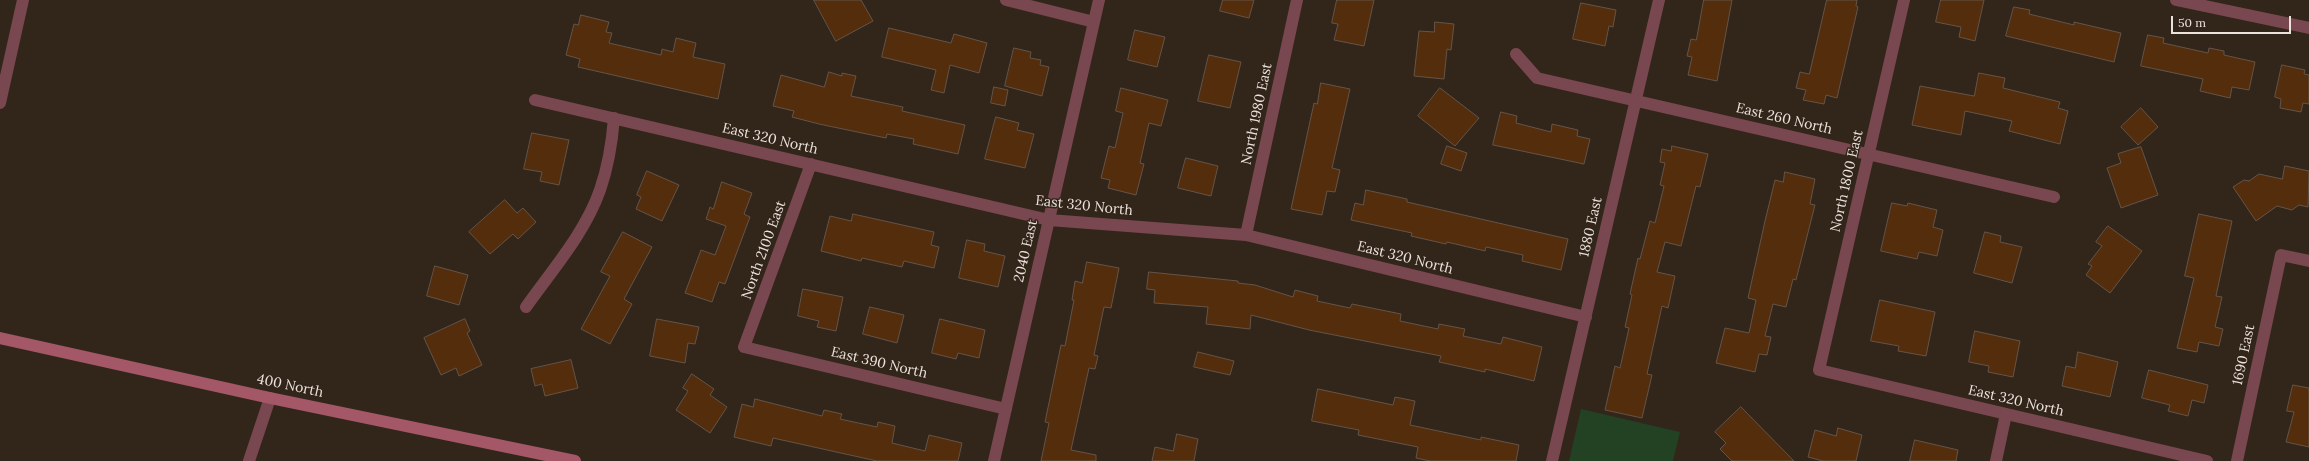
<!DOCTYPE html>
<style>
body{margin:0}
#map{position:relative;width:2309px;height:461px;overflow:hidden;background:#32251a;font-family:Lora,serif}
canvas{display:block}
.scale{position:absolute;left:2171px;top:16px;width:120px;height:18px;box-sizing:border-box;border:2px solid #ebe2db;border-top:0;padding-left:5px;font-size:12px;line-height:14px;white-space:nowrap;color:#ebe2db;-webkit-text-stroke:3px #32251a;paint-order:stroke}
</style>
<div id="map">
<canvas width="2309" height="461"></canvas>
<div class="scale">50 m</div>
</div>
<script>
const g = document.querySelector('canvas').getContext('2d');
g.lineJoin = 'round';
function fillPath(path, color) {
  g.fillStyle = color;
  g.fill(path, 'evenodd');
}
function strokePath(path, color, width, dash) {
  g.strokeStyle = color;
  g.lineWidth = width;
  g.lineCap = dash ? 'butt' : 'round';
  g.setLineDash(dash || []);
  g.stroke(path);
}
function label(font, color, halo, rows, align = 'center') {
  g.font = font + ' Lora,serif';
  g.lineWidth = 3;
  g.setLineDash([]);
  g.textBaseline = 'middle';
  g.strokeStyle = halo;
  g.fillStyle = color;
  for (const [text, x, y, turn = 0] of rows) {
    g.save();
    g.translate(x, y);
    g.rotate((+turn || 0) * Math.PI / 180);
    g.textAlign = isNaN(turn) ? turn : align;
    if (halo) g.strokeText(text, 0, 0);
    g.fillText(text, 0, 0);
    g.restore();
  }
}
fillPath(new Path2D(`
 M 1581,409 L 1680,432 L 1673,461 L 1569,461 Z`), '#234224');
const building = new Path2D(`
 M 814,0 L 861,0 L 873,21 L 836,41 Z
 M 1223,0 L 1254,0 L 1249,18 L 1220,11 Z
 M 1337,0 L 1374,0 L 1364,46 L 1334,40 L 1338,24 L 1332,23 Z
 M 1704,0 L 1732,0 L 1717,81 L 1688,75 L 1692,57 L 1687,56 L 1691,39 L 1696,40 Z
 M 1827,0 L 1857,0 L 1856,6 L 1858,7 L 1837,98 L 1826,95 L 1824,104 L 1803,100 L 1806,90 L 1796,88 L 1800,72 L 1809,74 Z
 M 1941,0 L 1984,0 L 1975,41 L 1959,37 L 1961,27 L 1936,22 Z
 M 1581,3 L 1616,10 L 1613,27 L 1609,26 L 1605,46 L 1573,39 Z
 M 2014,7 L 2030,10 L 2029,14 L 2074,25 L 2074,22 L 2121,33 L 2114,62 L 2006,36 Z
 M 581,15 L 609,22 L 606,32 L 612,33 L 609,43 L 661,55 L 662,49 L 673,52 L 676,38 L 696,43 L 693,57 L 725,64 L 718,99 L 578,67 L 580,59 L 566,55 L 574,24 L 578,25 Z
 M 1435,22 L 1454,24 L 1451,50 L 1447,49 L 1444,79 L 1414,76 L 1419,31 L 1434,32 Z
 M 889,28 L 951,43 L 954,34 L 987,43 L 979,73 L 950,65 L 944,93 L 931,90 L 936,70 L 882,57 Z
 M 1135,30 L 1165,37 L 1157,67 L 1128,60 Z
 M 2148,35 L 2164,38 L 2163,43 L 2208,53 L 2209,48 L 2224,51 L 2224,55 L 2255,62 L 2249,90 L 2232,87 L 2230,98 L 2200,91 L 2203,79 L 2141,66 Z
 M 1014,48 L 1031,52 L 1030,58 L 1041,60 L 1040,65 L 1049,67 L 1042,96 L 1005,86 Z
 M 1209,55 L 1241,62 L 1230,108 L 1198,101 Z
 M 2282,65 L 2305,70 L 2304,74 L 2309,75 L 2309,104 L 2303,103 L 2301,112 L 2280,108 L 2281,99 L 2275,97 Z
 M 829,72 L 842,76 L 842,73 L 856,76 L 851,96 L 903,107 L 902,111 L 965,125 L 958,154 L 913,144 L 914,139 L 887,134 L 886,138 L 819,124 L 792,117 L 794,111 L 773,106 L 781,75 L 824,87 Z
 M 1979,73 L 2005,78 L 2003,88 L 2060,102 L 2058,108 L 2068,111 L 2060,144 L 2009,131 L 2012,121 L 1965,111 L 1961,135 L 1912,125 L 1920,86 L 1974,96 Z
 M 1321,83 L 1350,89 L 1332,168 L 1340,170 L 1335,192 L 1327,191 L 1322,215 L 1291,209 L 1314,103 L 1317,104 Z
 M 994,87 L 1008,90 L 1005,106 L 991,103 Z
 M 1121,88 L 1168,100 L 1161,126 L 1149,123 L 1140,163 L 1144,164 L 1136,195 L 1108,188 L 1110,180 L 1101,178 L 1109,146 L 1115,148 L 1123,113 L 1116,111 Z
 M 1440,88 L 1479,118 L 1455,146 L 1418,116 Z
 M 2141,108 L 2158,127 L 2138,145 L 2121,127 Z
 M 1501,112 L 1517,116 L 1516,123 L 1551,132 L 1552,124 L 1578,130 L 1577,136 L 1590,139 L 1584,164 L 1493,145 Z
 M 996,117 L 1019,123 L 1017,130 L 1034,134 L 1025,168 L 985,159 Z
 M 532,133 L 569,140 L 559,185 L 540,181 L 542,172 L 524,169 Z
 M 1447,146 L 1467,153 L 1461,171 L 1441,164 Z
 M 1672,146 L 1708,154 L 1700,187 L 1696,186 L 1681,246 L 1665,242 L 1657,272 L 1675,276 L 1668,308 L 1662,306 L 1647,374 L 1652,375 L 1642,418 L 1605,410 L 1615,366 L 1620,368 L 1629,328 L 1625,327 L 1632,295 L 1630,294 L 1638,258 L 1640,259 L 1650,221 L 1655,223 L 1664,186 L 1660,185 L 1665,163 L 1660,162 L 1662,149 L 1671,151 Z
 M 2141,147 L 2158,195 L 2121,208 L 2107,168 L 2121,163 L 2118,154 Z
 M 1186,158 L 1218,166 L 1211,196 L 1178,188 Z
 M 2285,166 L 2309,171 L 2308,207 L 2299,205 L 2292,210 L 2277,206 L 2256,221 L 2233,187 L 2244,180 L 2249,181 L 2259,174 L 2282,179 Z
 M 647,171 L 679,185 L 662,221 L 636,209 L 641,197 L 637,195 Z
 M 1785,172 L 1815,179 L 1810,204 L 1815,205 L 1796,280 L 1793,279 L 1786,307 L 1773,304 L 1765,336 L 1771,337 L 1767,355 L 1759,354 L 1755,372 L 1716,363 L 1725,328 L 1749,333 L 1756,300 L 1748,298 L 1765,221 L 1775,180 L 1783,182 Z
 M 722,182 L 752,193 L 744,214 L 750,217 L 725,284 L 719,282 L 712,302 L 685,293 L 701,250 L 715,255 L 726,226 L 706,219 L 710,207 L 713,209 Z
 M 1366,190 L 1407,199 L 1407,202 L 1568,239 L 1561,270 L 1522,261 L 1523,255 L 1486,247 L 1485,251 L 1447,242 L 1446,244 L 1411,236 L 1412,233 L 1351,220 L 1355,203 L 1363,205 Z
 M 505,200 L 517,213 L 523,208 L 536,222 L 518,239 L 513,234 L 490,254 L 469,232 Z
 M 1892,203 L 1907,206 L 1908,203 L 1937,210 L 1933,227 L 1943,230 L 1937,256 L 1919,252 L 1917,259 L 1881,251 Z
 M 853,214 L 934,232 L 931,245 L 939,247 L 934,268 L 904,261 L 902,267 L 862,258 L 861,261 L 821,251 L 830,216 L 851,221 Z
 M 2199,214 L 2232,221 L 2216,296 L 2222,297 L 2215,327 L 2223,329 L 2219,346 L 2199,342 L 2197,352 L 2177,348 L 2194,278 L 2185,276 Z
 M 2108,226 L 2142,251 L 2110,293 L 2086,275 L 2092,266 L 2088,264 L 2102,246 L 2096,242 Z
 M 623,232 L 652,247 L 624,299 L 632,304 L 610,344 L 581,329 L 610,276 L 601,272 Z
 M 1985,232 L 2001,236 L 2000,242 L 2022,247 L 2012,283 L 1974,273 Z
 M 967,240 L 985,244 L 984,251 L 1005,256 L 998,287 L 959,278 Z
 M 1087,262 L 1119,268 L 1111,308 L 1104,307 L 1094,355 L 1098,356 L 1095,369 L 1089,368 L 1071,450 L 1096,455 L 1096,461 L 1041,461 L 1049,423 L 1045,422 L 1061,345 L 1065,346 L 1074,300 L 1072,300 L 1075,281 L 1082,283 Z
 M 435,266 L 468,275 L 459,305 L 427,296 Z
 M 1149,272 L 1238,281 L 1238,283 L 1255,285 L 1293,297 L 1295,290 L 1318,296 L 1317,301 L 1350,308 L 1352,304 L 1401,314 L 1400,321 L 1438,329 L 1439,324 L 1465,329 L 1463,336 L 1501,344 L 1503,337 L 1542,347 L 1534,381 L 1485,369 L 1485,372 L 1439,362 L 1441,356 L 1309,330 L 1251,315 L 1250,329 L 1206,324 L 1208,307 L 1154,303 L 1155,290 L 1147,289 Z
 M 803,289 L 843,297 L 836,331 L 817,327 L 819,321 L 798,316 Z
 M 1880,300 L 1935,312 L 1926,356 L 1898,351 L 1899,346 L 1871,341 Z
 M 870,307 L 904,315 L 897,343 L 863,334 Z
 M 465,319 L 470,331 L 467,333 L 482,365 L 459,376 L 456,368 L 441,375 L 424,338 Z
 M 657,319 L 699,327 L 695,344 L 688,343 L 685,363 L 650,356 Z
 M 940,319 L 985,330 L 979,358 L 958,353 L 956,359 L 932,353 Z
 M 1975,331 L 2020,341 L 2013,377 L 1988,372 L 1989,366 L 1969,362 Z
 M 1198,352 L 1234,361 L 1230,375 L 1194,367 Z
 M 2078,352 L 2118,362 L 2110,397 L 2062,386 L 2066,366 L 2075,368 Z
 M 571,360 L 578,388 L 545,396 L 542,384 L 535,386 L 531,369 Z
 M 2149,370 L 2208,385 L 2204,403 L 2192,400 L 2188,416 L 2168,411 L 2170,405 L 2142,398 Z
 M 692,374 L 714,389 L 710,395 L 727,407 L 710,433 L 676,410 L 688,391 L 683,388 Z
 M 2293,385 L 2309,388 L 2309,447 L 2286,442 L 2294,412 L 2287,411 Z
 M 1318,389 L 1393,405 L 1395,397 L 1415,401 L 1410,425 L 1481,440 L 1481,437 L 1519,445 L 1516,461 L 1430,461 L 1416,458 L 1418,447 L 1358,435 L 1359,430 L 1312,421 Z
 M 755,399 L 822,416 L 824,410 L 842,414 L 840,419 L 877,427 L 878,422 L 895,426 L 892,443 L 925,451 L 929,435 L 962,443 L 958,461 L 877,461 L 773,438 L 771,446 L 734,437 L 742,404 L 753,407 Z
 M 1741,407 L 1794,461 L 1732,461 L 1720,449 L 1726,443 L 1715,432 Z
 M 1838,428 L 1862,435 L 1856,461 L 1823,461 L 1808,457 L 1815,430 L 1836,436 Z
 M 1177,434 L 1198,439 L 1194,461 L 1152,461 L 1155,447 L 1173,451 Z
 M 1915,440 L 1958,450 L 1956,461 L 1910,461 Z`);
fillPath(building, '#542e0c');
strokePath(building, '#645449', 1);
strokePath(new Path2D(`
 M 1006,0 L 1094,22
 M 1904,0 L 1819,370 L 2207,461
 M 2176,0 L 2309,28
 M 1516,54 L 1537,78 L 2054,197
 M 535,100 L 1049,220 L 1246,235 L 1586,317
 M 0,103 L 23,0
 M 811,164 L 744,347 L 1006,409
 M 1246,235 L 1297,0
 M 526,307 C 552,270 585,233 600,190 C 608,167 612,143 614,118
 M 249,461 L 270,398
 M 994,461 L 1099,0
 M 1552,461 L 1659,0
 M 1996,461 L 2006,414
 M 2237,461 L 2281,255 L 2309,261`), '#784750', 12);
strokePath(new Path2D(`
 M 0,338 L 270,398 L 575,461`), '#a35767', 12);
label('14px', '#ebe2db', '#32251a', [
 ["North 1980 East",1257,114,-78],
 ["East 260 North",1784,119,13],
 ["East 320 North",770,139,13],
 ["North 1800 East",1847,181,-77],
 ["East 320 North",1084,206,6],
 ["1880 East",1591,227,-77],
 ["North 2100 East",764,250,-70],
 ["2040 East",1026,251,-77],
 ["East 320 North",1405,258,14],
 ["1690 East",2244,355,-78],
 ["East 390 North",879,363,13],
 ["400 North",290,386,12],
 ["East 320 North",2016,401,13]
]);
</script>
